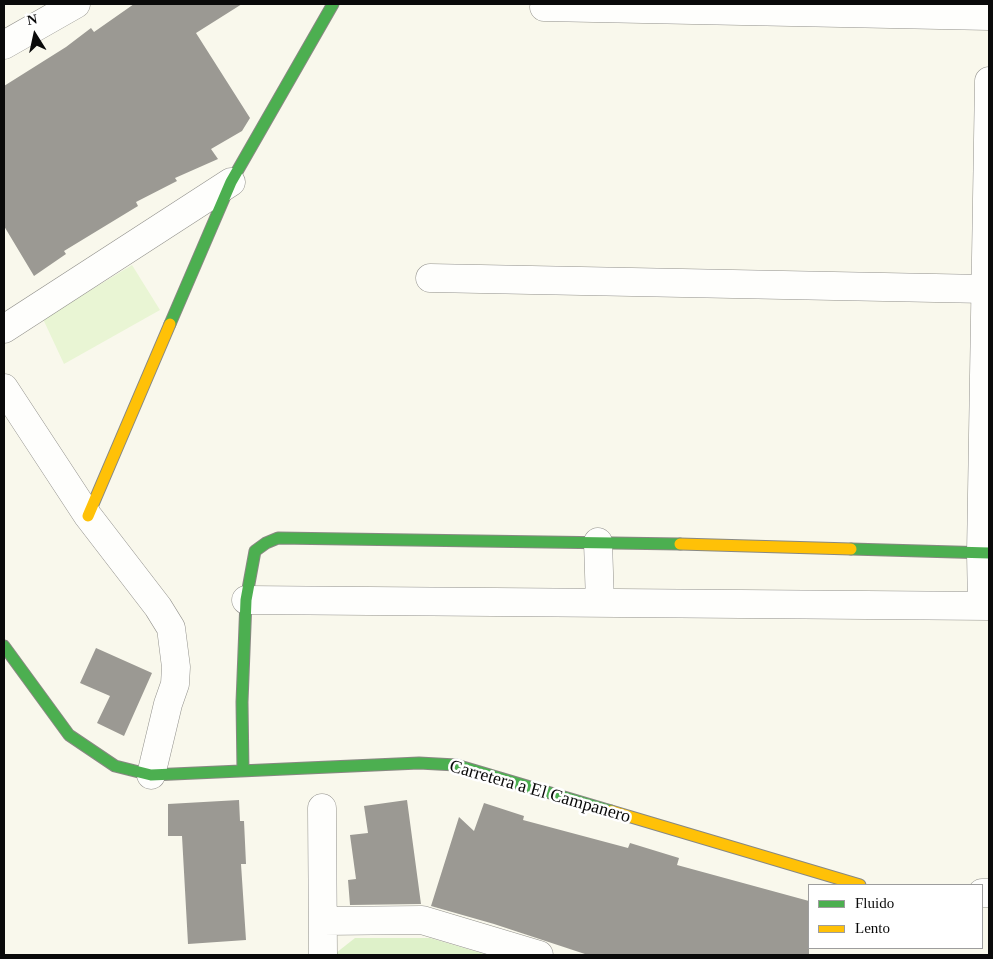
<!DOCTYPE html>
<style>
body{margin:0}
#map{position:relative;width:993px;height:959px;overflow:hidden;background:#f9f8ec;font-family:"Times New Roman",serif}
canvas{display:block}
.frame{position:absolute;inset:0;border:5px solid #0a0a0a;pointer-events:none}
.legend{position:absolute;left:808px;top:884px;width:175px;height:65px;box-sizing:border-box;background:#fff;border:1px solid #9d9d9d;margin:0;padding:6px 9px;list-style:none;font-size:15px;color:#0a0a0a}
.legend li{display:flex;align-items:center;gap:10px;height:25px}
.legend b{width:25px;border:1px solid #9d9d9d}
.north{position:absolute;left:10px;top:10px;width:50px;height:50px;-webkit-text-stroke:4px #fff;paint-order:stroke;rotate:350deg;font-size:14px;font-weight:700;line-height:20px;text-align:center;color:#0a0a0a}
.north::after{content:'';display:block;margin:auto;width:18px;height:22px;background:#0a0a0a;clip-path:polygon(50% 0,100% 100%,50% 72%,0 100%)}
</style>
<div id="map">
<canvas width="993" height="959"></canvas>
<div class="frame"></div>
<ul class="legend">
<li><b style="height:6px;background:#4caf50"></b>Fluido</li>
<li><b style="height:6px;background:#ffc107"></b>Lento</li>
</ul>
<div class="north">N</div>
</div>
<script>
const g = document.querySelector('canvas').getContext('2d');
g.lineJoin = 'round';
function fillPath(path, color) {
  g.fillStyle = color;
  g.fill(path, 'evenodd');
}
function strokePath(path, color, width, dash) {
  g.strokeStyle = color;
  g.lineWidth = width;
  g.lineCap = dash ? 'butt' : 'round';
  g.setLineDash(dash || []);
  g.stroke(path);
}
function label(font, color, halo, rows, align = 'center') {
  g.font = font + ' "Times New Roman",serif';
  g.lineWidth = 5;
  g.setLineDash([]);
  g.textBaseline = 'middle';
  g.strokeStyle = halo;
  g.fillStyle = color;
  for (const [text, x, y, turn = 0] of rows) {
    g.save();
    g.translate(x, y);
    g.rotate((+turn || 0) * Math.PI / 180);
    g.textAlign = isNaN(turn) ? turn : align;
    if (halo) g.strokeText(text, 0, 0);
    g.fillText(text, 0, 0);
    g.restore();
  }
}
fillPath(new Path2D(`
 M 355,938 L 430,938 L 488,955 L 335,955 L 336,953 Z`), '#def1c9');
fillPath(new Path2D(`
 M 132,265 L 160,310 L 64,364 L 43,319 Z`), '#e9f5d4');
fillPath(new Path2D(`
 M 134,4 L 242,4 L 196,33 L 250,118 L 242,131 L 211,149 L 218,159 L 175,178 L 177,181 L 136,202 L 138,206 L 64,251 L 66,254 L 34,276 L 4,226 L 4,86 L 66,47 L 91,28 L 94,32 Z
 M 96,648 L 152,673 L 124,736 L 97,723 L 110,696 L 80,683 Z
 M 239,800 L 240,821 L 244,821 L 246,864 L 241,864 L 246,940 L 188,944 L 182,836 L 168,836 L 168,804 Z
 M 407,800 L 421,904 L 350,905 L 348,880 L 356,879 L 350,835 L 368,833 L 364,806 Z
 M 484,803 L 524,816 L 523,820 L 628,848 L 630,843 L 679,858 L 677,865 L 809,901 L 809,955 L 588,955 L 494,924 L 431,906 L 459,817 L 474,831 Z`), '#9b9993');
const street = new Path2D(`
 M 544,7 L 989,16
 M 4,45 L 76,4
 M 430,278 L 985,289
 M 4,329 L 231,182
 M 4,388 L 88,516 L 158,607 L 171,628 L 176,667 L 175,684 L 168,704 L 151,775
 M 598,542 L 600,603
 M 246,600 L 989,606
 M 982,606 L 981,553 L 989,81
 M 322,808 L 323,955
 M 982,893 L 989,893
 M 323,921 L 422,920 L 539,955`);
const fast = new Path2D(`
 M 170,324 L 231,182 L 333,4
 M 851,549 L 989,553
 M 4,646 L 69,735 L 115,766 L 151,775 L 419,763 L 456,765 L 611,811
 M 243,771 L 242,702 L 246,600 L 255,551 L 266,543 L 278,538 L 680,544`);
const slow = new Path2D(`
 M 88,516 L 170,324
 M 680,544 L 851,549
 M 611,811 L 860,885`);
strokePath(street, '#92918c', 29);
strokePath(fast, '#888882', 13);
strokePath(slow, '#888882', 13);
strokePath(street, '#fefefc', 28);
strokePath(fast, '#4caf50', 11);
strokePath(slow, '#ffc107', 11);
label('18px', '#0a0a0a', '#fff', [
 ["Carretera a El Campanero",540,792,16]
]);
</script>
